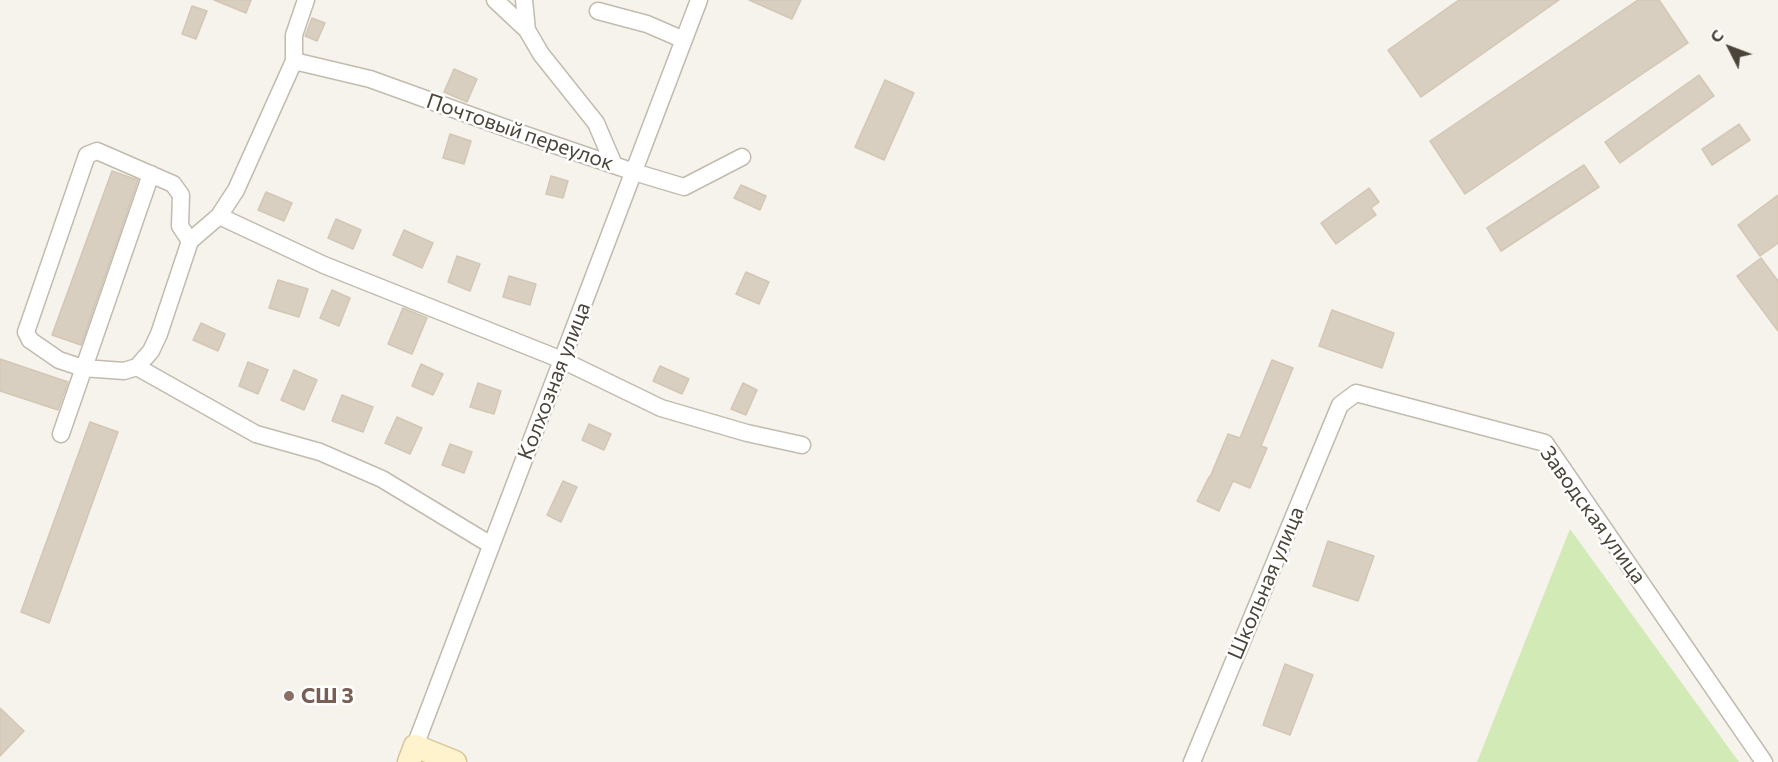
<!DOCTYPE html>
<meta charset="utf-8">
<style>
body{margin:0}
#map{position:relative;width:1778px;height:762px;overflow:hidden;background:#f6f3ec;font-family:Commissioner,sans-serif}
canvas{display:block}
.north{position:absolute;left:1700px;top:18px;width:60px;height:60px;-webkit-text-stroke:4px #fff;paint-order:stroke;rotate:312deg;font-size:16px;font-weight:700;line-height:24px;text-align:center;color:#4b4439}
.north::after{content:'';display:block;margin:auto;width:21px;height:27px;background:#4b4439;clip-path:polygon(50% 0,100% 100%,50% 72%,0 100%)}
</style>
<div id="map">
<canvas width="1778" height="762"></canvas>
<div class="north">С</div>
</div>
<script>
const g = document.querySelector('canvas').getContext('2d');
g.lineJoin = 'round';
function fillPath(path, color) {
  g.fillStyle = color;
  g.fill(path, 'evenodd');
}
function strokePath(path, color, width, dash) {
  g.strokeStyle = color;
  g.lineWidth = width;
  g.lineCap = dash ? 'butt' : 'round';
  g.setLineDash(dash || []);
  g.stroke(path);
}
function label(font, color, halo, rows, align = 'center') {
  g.font = font + ' Commissioner,sans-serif';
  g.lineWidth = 5;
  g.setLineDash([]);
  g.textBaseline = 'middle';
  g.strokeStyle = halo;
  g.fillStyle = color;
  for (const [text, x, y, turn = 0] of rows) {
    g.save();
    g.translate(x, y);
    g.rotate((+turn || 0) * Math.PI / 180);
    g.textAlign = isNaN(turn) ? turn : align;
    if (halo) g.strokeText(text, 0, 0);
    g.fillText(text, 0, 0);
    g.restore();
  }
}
fillPath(new Path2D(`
 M 1570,529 L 1739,762 L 1477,762 Z`), '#d2eab5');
const building = new Path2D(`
 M 214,0 L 251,0 L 246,13 Z
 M 749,0 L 801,0 L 792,19 Z
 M 1459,0 L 1559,0 L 1421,97 L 1388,50 Z
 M 1638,0 L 1659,0 L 1688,43 L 1465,194 L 1430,141 Z
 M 192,6 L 207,11 L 196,39 L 182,34 Z
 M 312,18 L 325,23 L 317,41 L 305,36 Z
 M 454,69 L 477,79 L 467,102 L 444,92 Z
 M 1699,75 L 1714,96 L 1620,163 L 1605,142 Z
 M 885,80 L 914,93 L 884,160 L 855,147 Z
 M 1739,124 L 1750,140 L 1712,165 L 1702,149 Z
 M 450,134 L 471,141 L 464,164 L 443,158 Z
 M 1584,165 L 1599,187 L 1501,251 L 1487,228 Z
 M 112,171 L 138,180 L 81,345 L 52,335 Z
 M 551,176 L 568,181 L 563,198 L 546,194 Z
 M 741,185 L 766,196 L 760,210 L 734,198 Z
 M 1369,188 L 1379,202 L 1371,208 L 1376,215 L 1336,244 L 1321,223 Z
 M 266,192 L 292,203 L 284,221 L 258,210 Z
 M 1778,195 L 1778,243 L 1760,256 L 1738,225 Z
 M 336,219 L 361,230 L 353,249 L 328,238 Z
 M 404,230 L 433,243 L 422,268 L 393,255 Z
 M 457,256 L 480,264 L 470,291 L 448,282 Z
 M 1761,258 L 1778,281 L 1778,331 L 1737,276 Z
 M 746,272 L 769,282 L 759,304 L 736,294 Z
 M 509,276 L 536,284 L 530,305 L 503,297 Z
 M 278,280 L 308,289 L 299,317 L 269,308 Z
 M 332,290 L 350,298 L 339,326 L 320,318 Z
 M 403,308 L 427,318 L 412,354 L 388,344 Z
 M 1332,310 L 1394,333 L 1382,368 L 1319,346 Z
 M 201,323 L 225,334 L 218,351 L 193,340 Z
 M 0,359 L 68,382 L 58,410 L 0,391 Z
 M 1272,360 L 1293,368 L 1261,446 L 1267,448 L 1250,488 L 1233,481 L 1219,511 L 1197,501 L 1209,477 L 1210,477 L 1228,434 L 1240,438 Z
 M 248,362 L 268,370 L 258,394 L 239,386 Z
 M 421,364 L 443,374 L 433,395 L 412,386 Z
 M 660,366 L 689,379 L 682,394 L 653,381 Z
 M 294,370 L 317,380 L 304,410 L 281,400 Z
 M 478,383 L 501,391 L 494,414 L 470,407 Z
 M 743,383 L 757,390 L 746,415 L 731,409 Z
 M 342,395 L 373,407 L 363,432 L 332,421 Z
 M 397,417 L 422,428 L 410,454 L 385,443 Z
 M 90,422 L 118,432 L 49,623 L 21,612 Z
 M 589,424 L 611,434 L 604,450 L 582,440 Z
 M 450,444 L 472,452 L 464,473 L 442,465 Z
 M 563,481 L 577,487 L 561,522 L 547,515 Z
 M 1328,541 L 1374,556 L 1358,601 L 1313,586 Z
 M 1285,664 L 1313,675 L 1290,735 L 1263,725 Z
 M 0,708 L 24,731 L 0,756 Z`);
fillPath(building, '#d8cfc1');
strokePath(building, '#d3c7b4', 1.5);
const street = new Path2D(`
 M 495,0 L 527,30
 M 524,0 L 527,30 L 541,54 L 596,123 L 614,165
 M 598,11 L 647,24 L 684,40
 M 294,61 L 370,79 L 517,132 L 634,172 L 684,187 L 742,157
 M 219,216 L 324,265 L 562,360 L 661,408 L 747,433 L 802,445
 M 190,241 L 180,226 L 181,195 L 173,184 L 97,151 L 87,155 L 26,332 L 30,340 L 59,360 L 83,368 L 124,371 L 137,367 L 151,351 L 159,334 L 190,241 L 219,216 L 236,190 L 294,61 L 294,35 L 306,0
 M 137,367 L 256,434 L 320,452 L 382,479 L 491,545
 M 61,434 L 151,174
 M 415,746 L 699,0
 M 1192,762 L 1340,405 L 1356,393 L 1545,443 L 1764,762`);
const secondary = new Path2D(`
 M 409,762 L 415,746 L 455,762`);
strokePath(street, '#c2bbae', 19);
strokePath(secondary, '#d6c79b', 25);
strokePath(street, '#fff', 16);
strokePath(secondary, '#fff3cd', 22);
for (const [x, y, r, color] of [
 [289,696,6,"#8d6e63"]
]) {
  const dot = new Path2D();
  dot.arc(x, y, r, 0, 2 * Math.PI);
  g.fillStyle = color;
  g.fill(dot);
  strokePath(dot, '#fff', 2);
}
label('21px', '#4b4439', '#fff', [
 ["Почтовый переулок",520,132,19],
 ["Колхозная улица",554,381,-69],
 ["Заводская улица",1593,515,54],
 ["Школьная улица",1266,583,-67]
]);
label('bold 21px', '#785e54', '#fff', [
 ["СШ 3",301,696]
], 'left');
</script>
